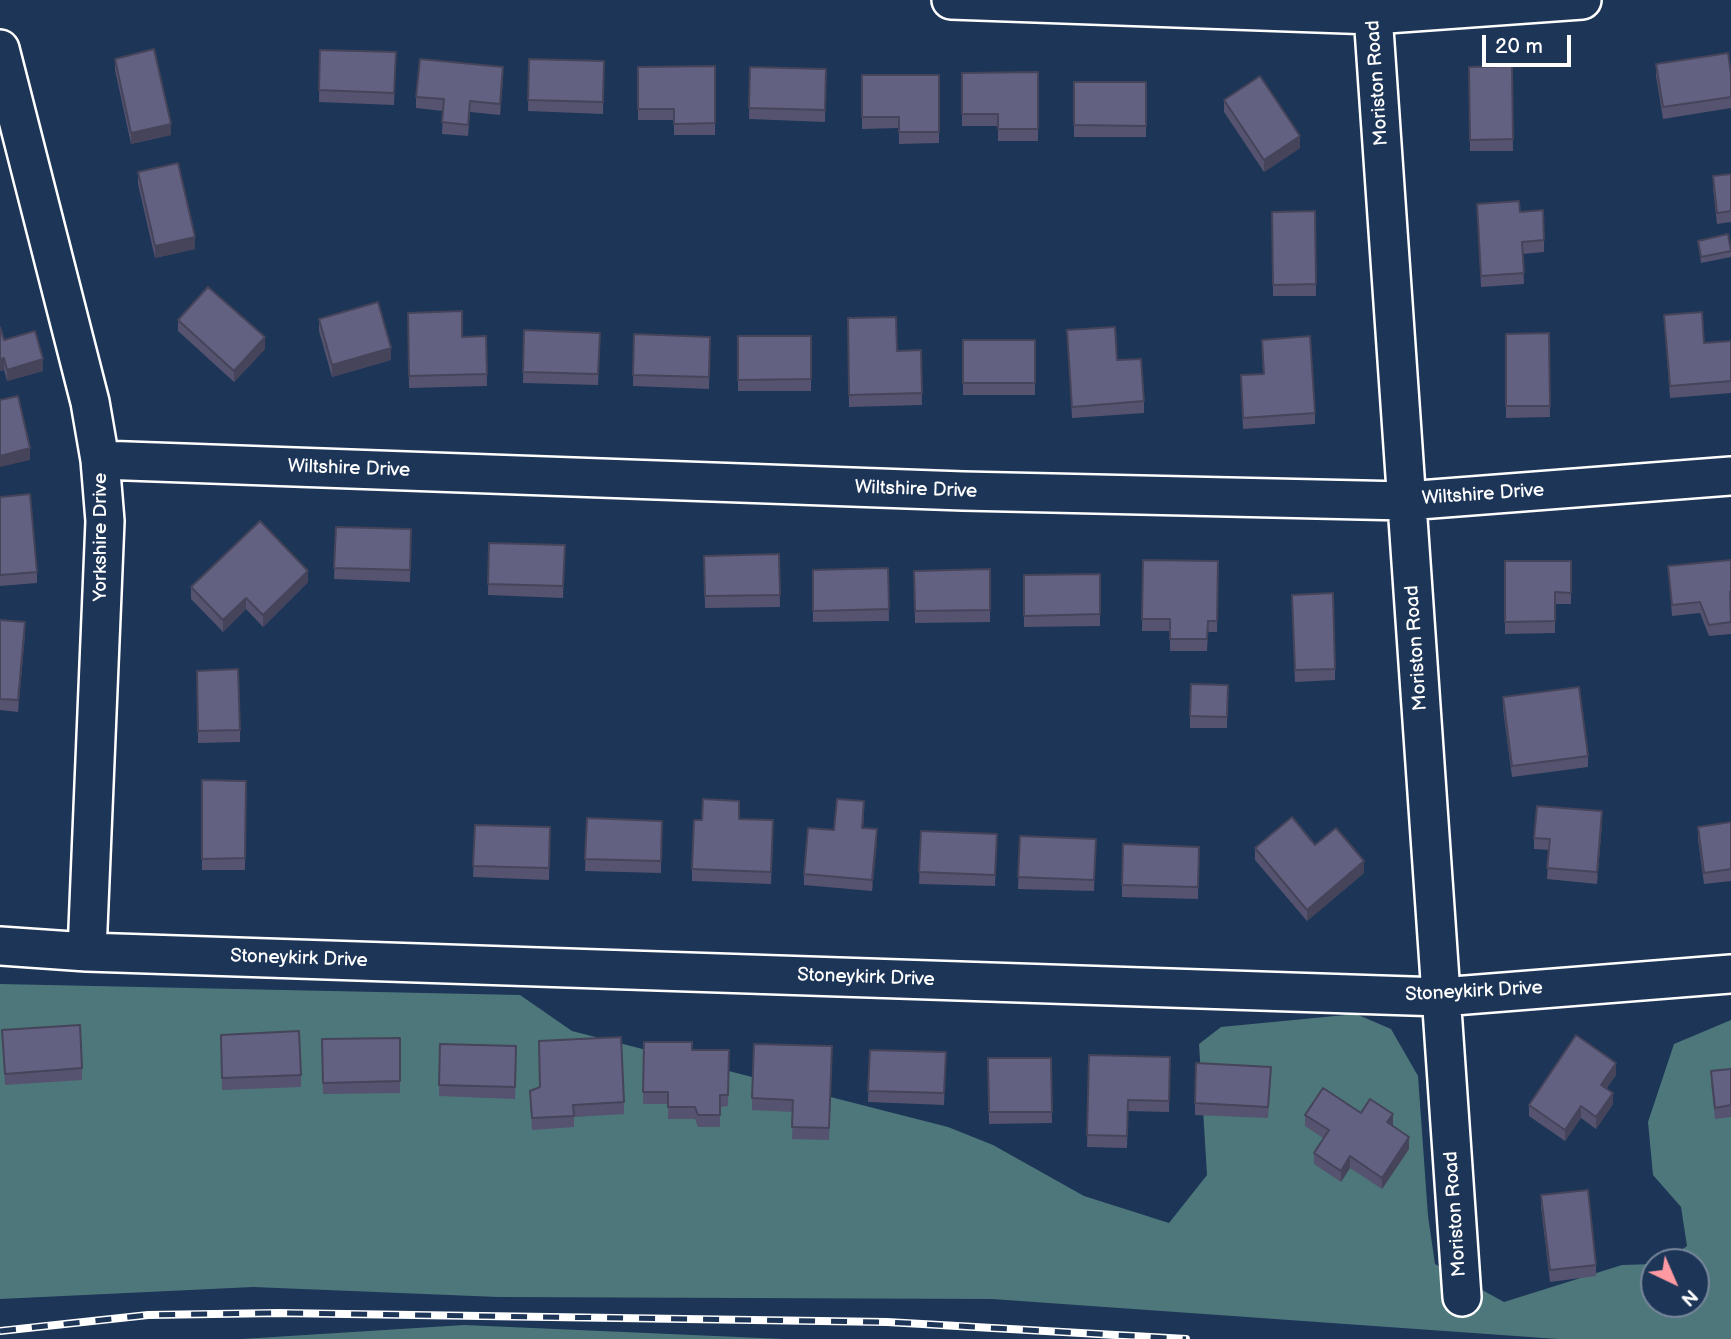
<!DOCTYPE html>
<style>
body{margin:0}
#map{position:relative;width:1731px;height:1339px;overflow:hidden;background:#1d3557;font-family:"Balsamiq Sans",sans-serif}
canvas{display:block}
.north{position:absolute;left:1640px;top:1248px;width:70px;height:70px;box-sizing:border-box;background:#1d3557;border:2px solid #77869a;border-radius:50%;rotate:136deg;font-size:19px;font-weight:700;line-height:28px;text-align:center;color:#fff}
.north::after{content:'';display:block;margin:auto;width:24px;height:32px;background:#ff9aa2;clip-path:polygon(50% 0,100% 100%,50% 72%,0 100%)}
.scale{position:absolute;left:1482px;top:35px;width:89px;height:32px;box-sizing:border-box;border:4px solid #fff;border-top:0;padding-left:9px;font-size:21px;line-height:24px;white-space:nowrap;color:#fff;-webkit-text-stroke:5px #1d3557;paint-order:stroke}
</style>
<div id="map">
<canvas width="1731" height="1339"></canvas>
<div class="north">N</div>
<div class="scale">20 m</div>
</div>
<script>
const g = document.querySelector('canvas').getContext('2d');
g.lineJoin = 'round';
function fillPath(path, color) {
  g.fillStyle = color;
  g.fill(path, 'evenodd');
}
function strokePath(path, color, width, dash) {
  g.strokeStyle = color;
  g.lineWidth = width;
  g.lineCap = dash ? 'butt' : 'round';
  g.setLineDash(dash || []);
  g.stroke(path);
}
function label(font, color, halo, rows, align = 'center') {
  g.font = font + ' "Balsamiq Sans",sans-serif';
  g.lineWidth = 7;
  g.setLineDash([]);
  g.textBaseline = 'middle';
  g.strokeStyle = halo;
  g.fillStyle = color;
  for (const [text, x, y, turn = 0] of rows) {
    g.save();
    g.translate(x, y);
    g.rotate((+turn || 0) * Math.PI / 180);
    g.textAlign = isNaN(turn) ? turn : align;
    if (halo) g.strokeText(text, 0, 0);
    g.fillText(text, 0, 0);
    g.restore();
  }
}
fillPath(new Path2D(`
 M 0,984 L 520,995 L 572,1031 L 948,1127 L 993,1145 L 1084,1196 L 1169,1223 L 1207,1175 L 1199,1044 L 1221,1027 L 1356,1014 L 1391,1029 L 1418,1076 L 1428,1216 L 1435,1264 L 1504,1302 L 1622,1265 L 1654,1264 L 1654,1304 L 1696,1304 L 1696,1262 L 1665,1262 L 1687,1246 L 1681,1207 L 1653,1175 L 1648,1122 L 1674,1044 L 1731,1020 L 1731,1339 L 1558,1339 L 992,1299 L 498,1297 L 253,1287 L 0,1299 Z
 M 464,1325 L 784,1339 L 242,1339 Z`), '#4e777b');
const minor = new Path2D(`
 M 951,0 L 1373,15 L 1582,0
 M 1372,0 L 1462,1297
 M 0,49 L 90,402 L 100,460 L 105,521 L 87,952
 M 100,460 L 963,491 L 1406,501 L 1731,476
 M 0,946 L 87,952 L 1441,997 L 1731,974`);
strokePath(minor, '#fff', 42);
strokePath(minor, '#1d3557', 37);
const rail = new Path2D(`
 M 0,1331 L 148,1315 L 279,1313 L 887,1322 L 1186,1339`);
strokePath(rail, '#fff', 8);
strokePath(rail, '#1d3557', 5, [16]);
fillPath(new Path2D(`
 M 320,50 L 396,52 L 394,105 L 319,102 Z
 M 115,59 L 171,135 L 131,144 L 115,70 Z
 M 529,59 L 604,61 L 603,114 L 528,111 Z
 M 1656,64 L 1731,74 L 1731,108 L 1663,119 L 1656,76 Z
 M 715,66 L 715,135 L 674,135 L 674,120 L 638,120 L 638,67 Z
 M 1512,66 L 1513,151 L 1470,151 L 1469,67 Z
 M 750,67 L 826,69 L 825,122 L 749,119 Z
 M 1038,72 L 1038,141 L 998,141 L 998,126 L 962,126 L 962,73 Z
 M 862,75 L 939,75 L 939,143 L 899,144 L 899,128 L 862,129 Z
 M 503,79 L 500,115 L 470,112 L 468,136 L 442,134 L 443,111 L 416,108 L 416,97 Z
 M 1074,82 L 1146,82 L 1146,137 L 1074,137 Z
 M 1224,100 L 1300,148 L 1264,172 L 1224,112 Z
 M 138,172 L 195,249 L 155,258 L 138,184 Z
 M 1731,174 L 1731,222 L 1717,224 L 1713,188 L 1713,176 Z
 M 1477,204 L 1520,212 L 1544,240 L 1544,252 L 1523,254 L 1524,284 L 1481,287 Z
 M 1315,211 L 1316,296 L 1273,296 L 1272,212 Z
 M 1698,241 L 1731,249 L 1731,257 L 1701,263 Z
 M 408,313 L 462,337 L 486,336 L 487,386 L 409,388 Z
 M 1664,315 L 1704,343 L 1731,341 L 1731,393 L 1670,398 Z
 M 848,318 L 897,351 L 921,350 L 922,405 L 849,407 Z
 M 319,319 L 391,360 L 332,377 L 319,331 Z
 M 178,320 L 265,349 L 234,382 L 178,331 Z
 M 0,327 L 4,340 L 43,371 L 7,381 L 4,370 L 0,371 Z
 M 524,330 L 600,345 L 598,385 L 523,383 Z
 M 1067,330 L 1117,360 L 1144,401 L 1144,413 L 1072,418 Z
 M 1549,333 L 1550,417 L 1506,418 L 1506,334 Z
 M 634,334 L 710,337 L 709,389 L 633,386 Z
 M 738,336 L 811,336 L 811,391 L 738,391 Z
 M 963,340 L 1035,340 L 1035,395 L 963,395 Z
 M 1262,340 L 1315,413 L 1315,424 L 1243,429 L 1241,375 L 1263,374 Z
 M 0,497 L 37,572 L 37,583 L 0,586 Z
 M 336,527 L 411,529 L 410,582 L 334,579 Z
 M 489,543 L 565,545 L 563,598 L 488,595 Z
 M 779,554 L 780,607 L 705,608 L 704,556 Z
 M 1143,560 L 1218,561 L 1217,632 L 1208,632 L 1207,651 L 1170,651 L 1170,631 L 1142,631 Z
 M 1731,560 L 1731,634 L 1709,636 L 1700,613 L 1672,616 L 1668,566 Z
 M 1505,561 L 1571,561 L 1571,604 L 1555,604 L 1555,633 L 1505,634 Z
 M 888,568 L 889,621 L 813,622 L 813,570 Z
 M 990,569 L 990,622 L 915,623 L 914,571 Z
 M 1100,574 L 1100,626 L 1024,627 L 1024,575 Z
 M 308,582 L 263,627 L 246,609 L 223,632 L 191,599 L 191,587 Z
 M 1292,606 L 1335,669 L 1335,680 L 1295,682 Z
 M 0,620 L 25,634 L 18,712 L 0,710 Z
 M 197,671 L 240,730 L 240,742 L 198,743 Z
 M 1228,685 L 1227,728 L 1190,728 L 1190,716 Z
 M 1503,697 L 1588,756 L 1588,767 L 1512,777 L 1503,709 Z
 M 202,780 L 246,781 L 245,870 L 202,870 Z
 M 864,813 L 863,828 L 877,841 L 872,891 L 804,885 L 804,874 L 834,830 Z
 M 587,818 L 662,821 L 661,873 L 585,871 Z
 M 739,819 L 773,831 L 771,884 L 692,881 L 692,869 L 702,820 Z
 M 1731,822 L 1731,881 L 1704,884 L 1698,839 L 1698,827 Z
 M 1602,823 L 1597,884 L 1547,879 L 1549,850 L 1534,849 L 1534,838 Z
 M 475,825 L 550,827 L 549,880 L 473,877 Z
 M 921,831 L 997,834 L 995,886 L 919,884 Z
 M 1020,836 L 1096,839 L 1094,891 L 1018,889 Z
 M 1315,845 L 1364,873 L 1307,921 L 1255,860 L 1255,848 Z
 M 1199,847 L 1198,899 L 1122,897 L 1122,885 Z
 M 2,1030 L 82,1068 L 82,1080 L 5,1085 Z
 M 221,1035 L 301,1075 L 301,1087 L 222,1090 Z
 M 400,1038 L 400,1093 L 323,1094 L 322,1039 Z
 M 644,1042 L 692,1050 L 729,1050 L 728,1106 L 720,1107 L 720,1127 L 698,1127 L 695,1119 L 668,1119 L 668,1104 L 643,1104 Z
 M 440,1044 L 516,1046 L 515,1099 L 439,1096 Z
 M 832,1046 L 829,1140 L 792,1139 L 793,1112 L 752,1110 L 752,1098 Z
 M 870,1050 L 946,1052 L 944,1105 L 868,1102 Z
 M 1089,1055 L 1170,1057 L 1169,1112 L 1128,1111 L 1127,1148 L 1087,1147 Z
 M 988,1058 L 1051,1058 L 1052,1123 L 989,1124 Z
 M 1731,1069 L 1731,1117 L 1715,1119 L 1711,1083 L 1711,1071 Z
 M 1616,1075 L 1607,1088 L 1613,1104 L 1596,1129 L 1581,1118 L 1565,1141 L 1529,1116 L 1529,1105 Z
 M 1271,1078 L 1268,1118 L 1195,1115 L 1195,1103 Z
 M 530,1091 L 624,1102 L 624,1114 L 574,1117 L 574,1127 L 532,1130 Z
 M 1361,1113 L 1393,1126 L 1409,1149 L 1382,1189 L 1350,1168 L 1341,1182 L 1314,1164 L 1314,1153 L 1323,1138 L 1305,1126 L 1305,1115 Z
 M 1541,1195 L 1596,1265 L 1596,1276 L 1550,1282 L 1541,1207 Z`), '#55536f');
fillPath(new Path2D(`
 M 503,67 L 503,79 L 500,115 L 500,104 Z
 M 171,124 L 171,135 L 131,144 L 131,133 Z
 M 1300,136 L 1300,148 L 1264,172 L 1264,160 Z
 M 195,237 L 195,249 L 155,258 L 155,246 Z
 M 265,337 L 265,349 L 234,382 L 234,371 Z
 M 391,348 L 391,360 L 332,377 L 332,365 Z
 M 4,358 L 4,370 L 0,371 L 0,359 Z
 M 43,359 L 43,371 L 7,381 L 7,370 Z
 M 30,448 L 30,460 L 0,467 L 0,456 Z
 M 308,571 L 308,582 L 263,627 L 263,615 Z
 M 246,598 L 246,609 L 223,632 L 223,620 Z
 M 25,622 L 25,634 L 18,712 L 18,700 Z
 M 1602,811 L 1602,823 L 1597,884 L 1597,872 Z
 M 877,829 L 877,841 L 872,891 L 872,880 Z
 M 1364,861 L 1364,873 L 1307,921 L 1307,910 Z
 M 1616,1063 L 1616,1075 L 1601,1096 L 1601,1085 Z
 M 1613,1093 L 1613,1104 L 1596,1129 L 1596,1117 Z
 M 1581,1106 L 1581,1118 L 1565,1141 L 1565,1130 Z
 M 1393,1114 L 1393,1126 L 1387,1134 L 1387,1122 Z
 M 1409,1137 L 1409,1149 L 1382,1189 L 1382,1178 Z
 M 1350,1156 L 1350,1168 L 1341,1182 L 1341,1171 Z`), '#45445a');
const building = new Path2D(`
 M 154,49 L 171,124 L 131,133 L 115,59 Z
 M 320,50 L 396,52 L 394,93 L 319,90 Z
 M 1728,53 L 1731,74 L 1731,97 L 1663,107 L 1656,64 Z
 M 420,59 L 503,67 L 500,104 L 470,101 L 468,125 L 442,122 L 444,99 L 416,97 Z
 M 529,59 L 604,61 L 603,102 L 528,100 Z
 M 715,66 L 715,123 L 674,124 L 674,109 L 638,109 L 638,67 Z
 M 1512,66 L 1513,139 L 1470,140 L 1469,67 Z
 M 750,67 L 826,69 L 825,110 L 749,108 Z
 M 1038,72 L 1038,129 L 998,129 L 998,114 L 962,114 L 962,73 Z
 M 862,75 L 939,75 L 939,132 L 899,132 L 899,117 L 862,117 Z
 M 1260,76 L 1300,136 L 1264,160 L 1224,100 Z
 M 1074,82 L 1146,82 L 1146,126 L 1074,125 Z
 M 178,163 L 195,237 L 155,246 L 138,172 Z
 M 1731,174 L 1731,211 L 1717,213 L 1713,176 Z
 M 1519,201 L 1520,212 L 1543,210 L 1544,240 L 1522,242 L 1524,273 L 1481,276 L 1477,204 Z
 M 1315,211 L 1316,284 L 1273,285 L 1272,212 Z
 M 1728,234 L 1731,251 L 1701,257 L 1698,241 Z
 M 208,287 L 265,337 L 234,371 L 178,320 Z
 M 378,302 L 391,348 L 332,365 L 319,319 Z
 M 462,311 L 462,337 L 486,336 L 487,374 L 409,376 L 408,313 Z
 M 1702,312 L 1704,343 L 1731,341 L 1731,381 L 1670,386 L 1664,315 Z
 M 896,317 L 897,351 L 921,350 L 922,393 L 849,395 L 848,318 Z
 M 0,327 L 4,340 L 35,331 L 43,359 L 7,370 L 4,358 L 0,359 Z
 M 1115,327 L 1117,360 L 1141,359 L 1144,401 L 1072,407 L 1067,330 Z
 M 524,330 L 600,333 L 598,374 L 523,372 Z
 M 1549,333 L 1550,406 L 1506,406 L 1506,334 Z
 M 634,334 L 710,337 L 709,377 L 633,375 Z
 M 738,336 L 811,336 L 811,379 L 738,380 Z
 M 1310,336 L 1315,413 L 1243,418 L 1241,375 L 1264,374 L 1262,340 Z
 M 963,340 L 1035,340 L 1035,383 L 963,383 Z
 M 18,396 L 30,448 L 0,456 L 0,400 Z
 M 30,494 L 37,572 L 0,575 L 0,497 Z
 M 260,521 L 308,571 L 263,615 L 246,598 L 223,620 L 191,587 Z
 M 336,527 L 411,529 L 410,570 L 334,568 Z
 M 489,543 L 565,545 L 563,586 L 488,584 Z
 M 779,554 L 780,595 L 705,596 L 704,556 Z
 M 1143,560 L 1218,561 L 1217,621 L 1208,621 L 1207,639 L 1170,639 L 1170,619 L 1142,619 Z
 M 1731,560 L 1731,591 L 1730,592 L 1731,622 L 1709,625 L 1700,602 L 1672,605 L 1668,566 Z
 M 1505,561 L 1571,561 L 1571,593 L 1555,592 L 1555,621 L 1505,622 Z
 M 888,568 L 889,609 L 813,611 L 813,570 Z
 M 990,569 L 990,610 L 915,611 L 914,571 Z
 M 1100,574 L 1100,614 L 1024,616 L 1024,575 Z
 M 1333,593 L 1335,669 L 1295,670 L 1292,595 Z
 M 0,620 L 25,622 L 18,700 L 0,699 Z
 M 238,669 L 240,730 L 198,731 L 197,671 Z
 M 1191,684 L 1228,685 L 1227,717 L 1190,716 Z
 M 1579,687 L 1588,756 L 1512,766 L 1503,697 Z
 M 202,780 L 246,781 L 245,858 L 202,859 Z
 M 703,799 L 739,801 L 739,819 L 773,820 L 771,872 L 692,869 L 694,820 L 702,820 Z
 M 837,799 L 864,801 L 862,828 L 877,829 L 872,880 L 804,874 L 808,828 L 834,830 Z
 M 1537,806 L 1602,811 L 1597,872 L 1547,868 L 1550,839 L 1534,838 Z
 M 1292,817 L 1315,845 L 1336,828 L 1364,861 L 1307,910 L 1255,848 Z
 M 587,818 L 662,821 L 661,861 L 585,859 Z
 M 1731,822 L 1731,869 L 1704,873 L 1698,827 Z
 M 475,825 L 550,827 L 549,868 L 473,866 Z
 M 921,831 L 997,834 L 995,875 L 919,872 Z
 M 1020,836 L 1096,839 L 1094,880 L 1018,877 Z
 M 1123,844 L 1199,847 L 1198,887 L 1122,885 Z
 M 80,1025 L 82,1068 L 5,1074 L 2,1030 Z
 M 299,1031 L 301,1075 L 222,1078 L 221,1035 Z
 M 1576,1035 L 1616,1063 L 1601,1085 L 1613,1093 L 1596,1117 L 1581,1106 L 1565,1130 L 1529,1105 Z
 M 621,1037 L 624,1102 L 573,1105 L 574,1116 L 532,1118 L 530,1091 L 540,1087 L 539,1041 Z
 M 400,1038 L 400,1081 L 323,1083 L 322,1039 Z
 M 644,1042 L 692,1042 L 692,1050 L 729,1050 L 728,1095 L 720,1095 L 720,1115 L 698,1115 L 695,1107 L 668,1107 L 668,1092 L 643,1092 Z
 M 440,1044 L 516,1046 L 515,1087 L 439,1085 Z
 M 754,1044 L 832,1046 L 829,1128 L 792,1127 L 793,1100 L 752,1098 Z
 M 870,1050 L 946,1052 L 944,1093 L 868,1091 Z
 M 1089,1055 L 1170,1057 L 1169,1101 L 1128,1100 L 1127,1136 L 1087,1135 Z
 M 988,1058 L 1051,1058 L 1052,1112 L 989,1112 Z
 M 1196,1063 L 1271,1067 L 1268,1107 L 1195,1103 Z
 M 1731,1069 L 1731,1105 L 1715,1108 L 1711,1071 Z
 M 1323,1088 L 1361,1113 L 1370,1099 L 1393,1114 L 1387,1122 L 1409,1137 L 1382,1178 L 1350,1156 L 1341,1171 L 1314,1153 L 1329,1130 L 1305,1115 Z
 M 1588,1190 L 1596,1265 L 1550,1270 L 1541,1195 Z`);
fillPath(building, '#636181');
strokePath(building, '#45445a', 2);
label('19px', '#fff', '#1d3557', [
 ["Moriston Road",1378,83,-94],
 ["Wiltshire Drive",349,469,2],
 ["Wiltshire Drive",916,490,2],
 ["Wiltshire Drive",1483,495,-4],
 ["Yorkshire Drive",101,537,-90],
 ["Moriston Road",1417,648,-94],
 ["Stoneykirk Drive",299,959,2],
 ["Stoneykirk Drive",866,978,2],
 ["Stoneykirk Drive",1474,992,-3],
 ["Moriston Road",1456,1214,-94]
]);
</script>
